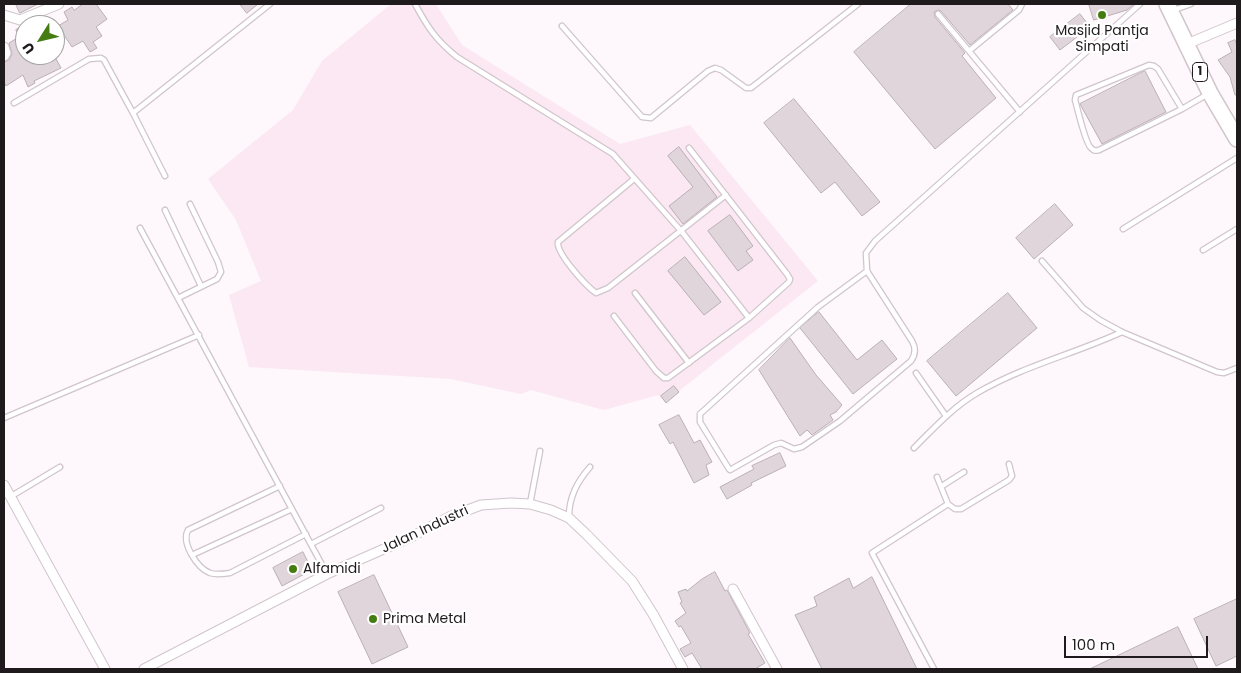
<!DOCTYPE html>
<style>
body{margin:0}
#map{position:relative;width:1241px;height:673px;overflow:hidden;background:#fef7fb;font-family:Poppins,sans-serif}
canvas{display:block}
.frame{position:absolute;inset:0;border:5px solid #1f1b1d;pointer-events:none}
.north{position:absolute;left:15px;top:15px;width:50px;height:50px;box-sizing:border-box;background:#fff;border:1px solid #a5a4a5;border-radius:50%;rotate:234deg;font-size:14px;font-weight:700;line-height:20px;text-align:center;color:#1f1b1d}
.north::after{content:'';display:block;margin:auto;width:18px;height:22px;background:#457c12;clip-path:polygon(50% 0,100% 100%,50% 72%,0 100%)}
.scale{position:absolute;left:1064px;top:636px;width:144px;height:22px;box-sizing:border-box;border:2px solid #1f1b1d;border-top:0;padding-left:6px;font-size:15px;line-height:18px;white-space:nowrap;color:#1f1b1d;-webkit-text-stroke:4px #fff;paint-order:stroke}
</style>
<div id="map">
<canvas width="1241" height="673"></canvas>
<div class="frame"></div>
<div class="north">U</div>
<div class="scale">100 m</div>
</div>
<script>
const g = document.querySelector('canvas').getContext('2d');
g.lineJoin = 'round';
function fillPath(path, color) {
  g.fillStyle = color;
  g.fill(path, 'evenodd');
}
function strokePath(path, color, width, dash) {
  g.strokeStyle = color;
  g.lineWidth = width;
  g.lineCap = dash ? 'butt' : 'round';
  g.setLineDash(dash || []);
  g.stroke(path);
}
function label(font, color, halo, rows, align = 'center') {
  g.font = font + ' Poppins,sans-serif';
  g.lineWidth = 4.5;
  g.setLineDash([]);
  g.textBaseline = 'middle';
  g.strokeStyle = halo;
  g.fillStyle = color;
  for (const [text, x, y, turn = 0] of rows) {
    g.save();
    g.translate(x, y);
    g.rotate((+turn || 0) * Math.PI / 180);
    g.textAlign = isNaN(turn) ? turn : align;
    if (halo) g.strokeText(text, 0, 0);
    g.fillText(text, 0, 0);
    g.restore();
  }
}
fillPath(new Path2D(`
 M 391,4 L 436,4 L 462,45 L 620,144 L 690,125 L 818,281 L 665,402 L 658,395 L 604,410 L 531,390 L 521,394 L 451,379 L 249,367 L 229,295 L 261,281 L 236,220 L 208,179 L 293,110 L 322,61 Z`), '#fbe8f2');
const building = new Path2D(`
 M 16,4 L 38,4 L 20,13 Z
 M 83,4 L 96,4 L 107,19 L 96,27 L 102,36 L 93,42 L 97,48 L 90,52 L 83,41 L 72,47 L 58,26 L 68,20 L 64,12 L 72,7 L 74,10 Z
 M 240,4 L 258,4 L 247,13 Z
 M 911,4 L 1008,4 L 1013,10 L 970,45 L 941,11 L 938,10 L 934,12 L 935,17 L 965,53 L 962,56 L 996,98 L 935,149 L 854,52 Z
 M 1089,4 L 1134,4 L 1127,10 L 1094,20 Z
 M 1080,14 L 1090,27 L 1060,50 L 1050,37 Z
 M 25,25 L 25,55 L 54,55 L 61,68 L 34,81 L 35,83 L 28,87 L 23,75 L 6,86 L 4,82 L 4,62 L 9,60 L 12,54 L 9,43 L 19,37 L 16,30 Z
 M 1235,40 L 1237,45 L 1237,95 L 1235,95 L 1230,77 L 1218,60 L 1232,52 L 1228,43 Z
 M 1145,71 L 1166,112 L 1102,144 L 1080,104 Z
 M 794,99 L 880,202 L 862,216 L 835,182 L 821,193 L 764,123 Z
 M 679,147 L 717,197 L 683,224 L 669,206 L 693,187 L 668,156 Z
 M 1055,204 L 1073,225 L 1034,259 L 1016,238 Z
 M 730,215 L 753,246 L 746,251 L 753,260 L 738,271 L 708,231 Z
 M 685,257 L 721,302 L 704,315 L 668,271 Z
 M 1008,293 L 1037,328 L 956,396 L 927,361 Z
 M 819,312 L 857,360 L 882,340 L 897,359 L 853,394 L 800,328 Z
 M 790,338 L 816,375 L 842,405 L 836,412 L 830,415 L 833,420 L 812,435 L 807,430 L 800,436 L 759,370 Z
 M 674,386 L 679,392 L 666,403 L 661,396 Z
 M 679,415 L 694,443 L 700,440 L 712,462 L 706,465 L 709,475 L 694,483 L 673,442 L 670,444 L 659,425 Z
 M 780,453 L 786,466 L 751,483 L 752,485 L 727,499 L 720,487 L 754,469 L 752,466 Z
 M 303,552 L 312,570 L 282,586 L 273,568 Z
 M 715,572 L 725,591 L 727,590 L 750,633 L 748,634 L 765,663 L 755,669 L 702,669 L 692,653 L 685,657 L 680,649 L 691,643 L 681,626 L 679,627 L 675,621 L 686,613 L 680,603 L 682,602 L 678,592 L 686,589 L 687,591 L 702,579 Z
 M 374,575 L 408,647 L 372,664 L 338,592 Z
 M 872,577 L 917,669 L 822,669 L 795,615 L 817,606 L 814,597 L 849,578 L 853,588 Z
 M 1237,599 L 1237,656 L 1216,666 L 1194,619 Z
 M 1178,627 L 1198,669 L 1090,669 Z`);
fillPath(building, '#e0d5db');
strokePath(building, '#b9afb4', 1);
const lane = new Path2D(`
 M 415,4 C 428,28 436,40 457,57 L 613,154 L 682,232 L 749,318
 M 1174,10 L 1191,4
 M 938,14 L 1020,112
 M 562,26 L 642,117 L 651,118 L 708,71 L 715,68 L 721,70 L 746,88 L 751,88 L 858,4
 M 969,51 L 1019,10 L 1022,4
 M 14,103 L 89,59 L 101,58 L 104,60 L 133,113 L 270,4
 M 1182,109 L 1158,69 L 1154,66 L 1149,65 L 1081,93 L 1076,95 L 1075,100 C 1078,110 1085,143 1091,148 C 1094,151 1095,151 1099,150 L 1182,109 L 1208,94
 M 133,113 L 165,176
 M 634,179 L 558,242 C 556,253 586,286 596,293 L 608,288 L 726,195
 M 165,210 L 201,286
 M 140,228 L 327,574
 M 1123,229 L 1237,158
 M 1203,250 L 1237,229
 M 1042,261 L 1083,308 L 1100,320 L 1122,332 L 1217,372 L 1224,373 L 1237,368
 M 867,271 L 912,341 C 916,348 916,354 911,361 L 840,421 L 802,447 L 794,449 L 781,443 L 774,445 L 730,470 L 729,469 L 700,422 L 700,414 L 818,307 L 867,271 L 866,253 L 875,241 L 1140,4
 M 635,293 L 689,363
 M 178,298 L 217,279 L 221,272 L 218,262 L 190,204
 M 614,316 L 656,371 L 664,378 L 668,378 L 749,318 L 789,282 L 790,279 L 787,274 L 689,148
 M 916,373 L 946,416
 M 4,418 L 199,335
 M 914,448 C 933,429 953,407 977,393 C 1023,366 1074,354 1122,332
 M 937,477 L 948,504
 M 280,486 L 188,530 C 181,543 197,568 210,573 C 217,575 223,574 230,573 L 306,534
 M 942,486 L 964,472
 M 10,497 L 60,467
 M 530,504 L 540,451
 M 569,517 C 569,497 577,482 590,467
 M 311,544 L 381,508
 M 192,555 L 292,509
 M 934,669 L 872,553 L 948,504 L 955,509 L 961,509 L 1009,480 L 1012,476 L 1009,464`);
const street = new Path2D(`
 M 4,15 L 20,20 L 59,4
 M 1187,44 L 1237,23
 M 4,47 L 6,53 L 4,56
 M 4,485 L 105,669
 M 733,589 L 777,669
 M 144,669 L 327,574 L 411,537 L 449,517 L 481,505 L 511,503 L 530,504 L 551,510 L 569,518 L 586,534 L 632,581 L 653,614 L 683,669`);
const highway = new Path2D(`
 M 1167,4 L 1210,93 L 1237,139`);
strokePath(lane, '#d0c5cb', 7);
strokePath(street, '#d0c5cb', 11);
strokePath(highway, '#d0c5cb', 18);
strokePath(lane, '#fff', 4.5);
strokePath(street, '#fff', 9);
strokePath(highway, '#fff', 15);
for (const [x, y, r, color] of [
 [1102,15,5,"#457c12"],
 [293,569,5,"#457c12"],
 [373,619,5,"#457c12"]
]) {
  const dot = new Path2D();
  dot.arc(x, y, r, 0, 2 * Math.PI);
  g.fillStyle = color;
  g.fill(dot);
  strokePath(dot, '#fff', 2);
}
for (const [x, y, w] of [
 [1200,72,15]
]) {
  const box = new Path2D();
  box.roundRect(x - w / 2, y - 9.5, w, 19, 4);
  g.fillStyle = '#fff';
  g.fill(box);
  strokePath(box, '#1f1b1d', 1);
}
label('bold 12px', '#1f1b1d', null, [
 ["1",1200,72]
]);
label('14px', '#1f1b1d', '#fff', [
 ["Masjid Pantja",1102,31,"center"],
 ["Simpati",1102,47,"center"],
 ["Alfamidi",303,569],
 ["Prima Metal",383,619]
], 'left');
label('14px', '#1f1b1d', '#fff', [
 ["Jalan Industri",425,530,-25]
]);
</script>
